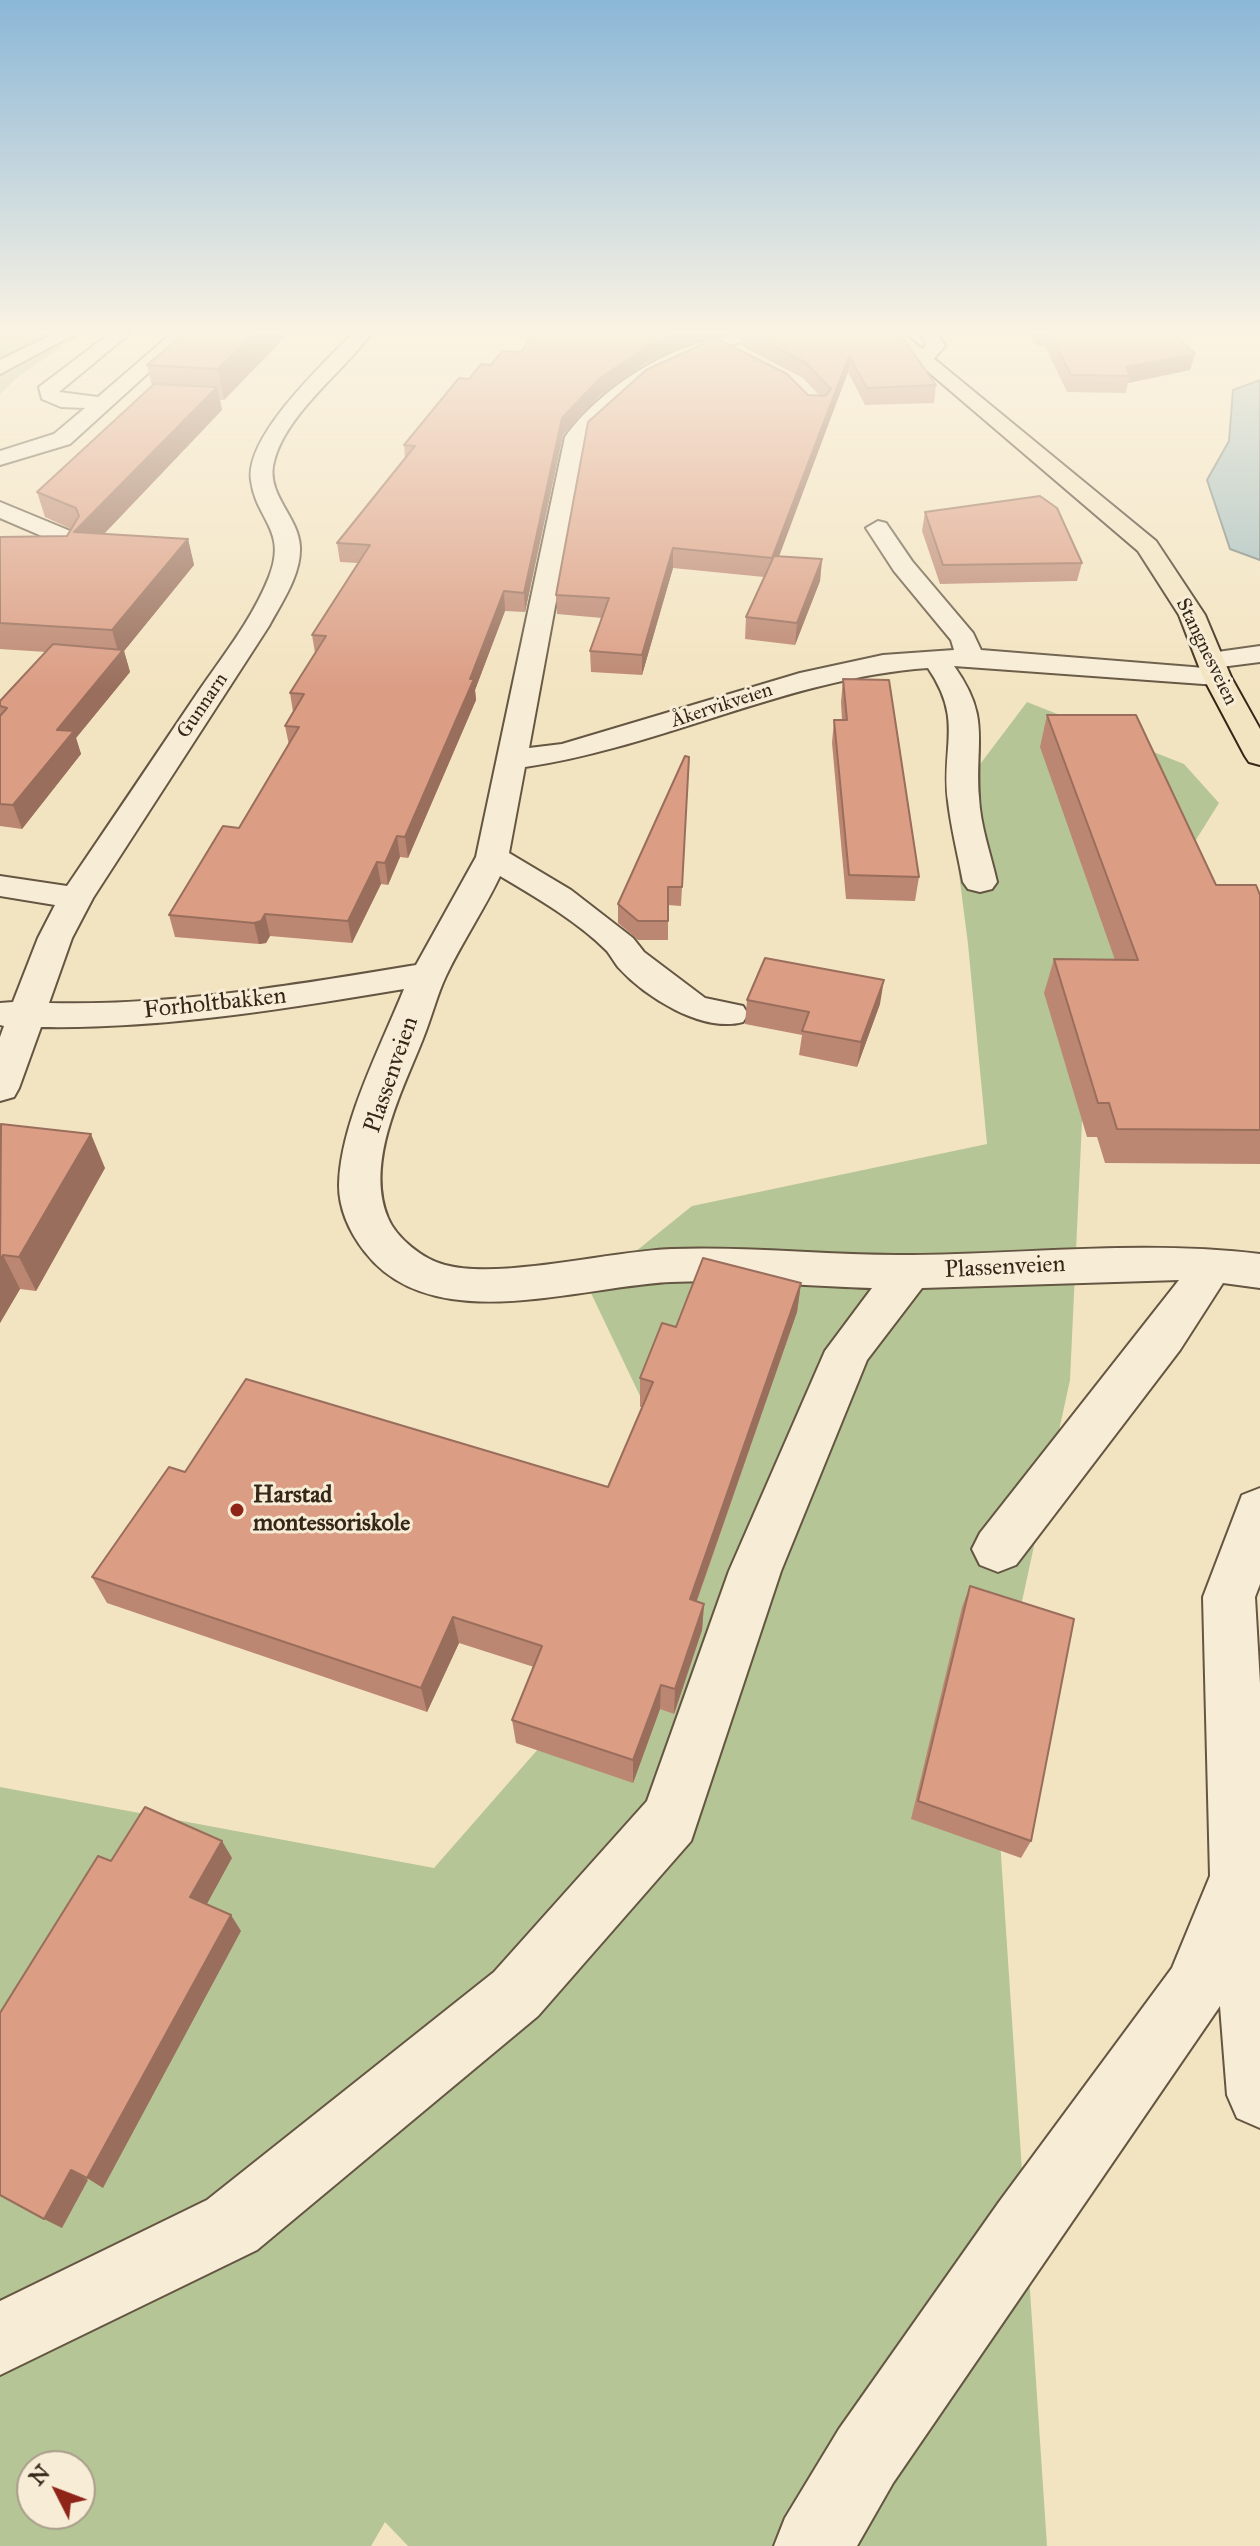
<!DOCTYPE html>
<meta charset="utf-8">
<style>
body{margin:0}
#map{position:relative;width:1260px;height:2546px;overflow:hidden;background:#f3e4c1;font-family:"IM FELL Great Primer",serif}
canvas{display:block}
.north{position:absolute;left:16px;top:2450px;width:80px;height:80px;box-sizing:border-box;background:#f7edd7;border:2px solid #a99e8b;border-radius:50%;rotate:312deg;font-size:22px;font-weight:700;line-height:32px;text-align:center;color:#352718}
.north::after{content:'';display:block;margin:auto;width:28px;height:36px;background:#8f2418;clip-path:polygon(50% 0,100% 100%,50% 72%,0 100%)}
</style>
<div id="map">
<canvas width="1260" height="2546"></canvas>
<div class="north">N</div>
</div>
<script>
const g = document.querySelector('canvas').getContext('2d');
g.lineJoin = 'round';
function fillPath(path, color) {
  g.fillStyle = color;
  g.fill(path, 'evenodd');
}
function strokePath(path, color, width, dash) {
  g.strokeStyle = color;
  g.lineWidth = width;
  g.lineCap = dash ? 'butt' : 'round';
  g.setLineDash(dash || []);
  g.stroke(path);
}
function label(font, color, halo, rows, align = 'center') {
  g.font = font + ' "IM FELL Great Primer",serif';
  g.lineWidth = 6;
  g.setLineDash([]);
  g.textBaseline = 'middle';
  g.strokeStyle = halo;
  g.fillStyle = color;
  for (const [text, x, y, turn = 0] of rows) {
    g.save();
    g.translate(x, y);
    g.rotate((+turn || 0) * Math.PI / 180);
    g.textAlign = isNaN(turn) ? turn : align;
    if (halo) g.strokeText(text, 0, 0);
    g.fillText(text, 0, 0);
    g.restore();
  }
}
fillPath(new Path2D(`
 M 0,334 L 81,334 L 18,377 L 0,394 Z
 M 1027,702 L 1184,764 L 1219,803 L 1087,1014 L 1070,1380 L 993,1735 L 1047,2546 L 408,2546 L 385,2522 L 371,2546 L 0,2546 L 0,1787 L 434,1868 L 713,1549 L 589,1289 L 692,1206 L 987,1144 L 968,944 L 950,804 ZM 32,2466 L 80,2466 L 80,2514 L 32,2514 Z`), '#b6c596');
const water = new Path2D(`
 M 1260,380 L 1260,560 L 1230,549 L 1207,480 L 1229,441 L 1233,390 Z`);
fillPath(water, '#a1bcbe');
strokePath(water, '#76807c', 2);
const minor = new Path2D(`
 M 53,334 L 75,334 L 0,374 L 0,360 Z
 M 109,334 L 129,334 L 59,392 L 98,397 L 171,334 L 191,334 L 70,444 L 0,465 L 0,451 L 54,434 L 85,408 L 61,407 L 42,399 L 39,387 Z
 M 352,334 L 371,334 C 342,373 282,417 273,466 C 268,496 299,518 300,547 C 301,575 282,602 269,626 L 93,898 L 72,938 L 49,1003 C 172,1006 296,985 416,965 L 476,857 L 565,437 C 604,383 685,334 752,334 L 750,338 L 653,376 L 616,404 L 586,438 L 529,748 L 562,744 L 800,673 L 883,655 L 954,650 L 951,640 L 894,571 L 866,528 L 878,521 L 886,523 L 912,561 L 973,633 L 981,650 L 1217,669 L 1227,671 L 1231,677 L 1227,683 L 1217,685 L 954,666 C 991,718 975,739 979,797 C 980,825 991,855 997,882 L 992,889 L 980,892 L 968,889 L 963,882 C 958,855 951,828 948,801 C 941,746 964,721 928,668 C 788,678 662,747 525,767 L 509,853 L 571,890 L 633,938 L 644,952 L 705,998 L 743,1006 L 748,1014 L 743,1022 C 702,1033 645,997 618,967 C 614,962 611,956 607,951 C 577,921 537,898 500,876 C 484,910 462,942 446,976 C 437,995 432,1016 424,1036 C 404,1088 364,1161 388,1218 C 396,1238 424,1260 445,1265 C 500,1280 610,1251 672,1249 C 752,1246 832,1256 912,1255 C 1029,1254 1144,1240 1260,1254 L 1260,1288 L 1223,1283 L 1180,1350 L 1016,1565 L 998,1572 L 980,1565 L 972,1549 L 980,1533 L 1179,1280 L 922,1288 L 867,1360 L 781,1571 L 691,1841 L 538,2016 L 257,2250 L 0,2375 L 0,2301 L 207,2200 L 494,1972 L 647,1801 L 729,1571 L 825,1351 L 872,1288 C 805,1286 738,1279 671,1282 C 579,1286 432,1339 365,1252 C 350,1233 339,1209 339,1185 C 340,1124 381,1046 404,989 C 285,1009 162,1029 41,1027 L 19,1088 L 14,1097 L 0,1101 L 0,1037 L 4,1026 L 0,1025 L 0,1003 L 13,1002 L 38,938 L 55,905 L 0,896 L 0,876 L 67,886 C 110,823 153,759 196,695 C 222,657 252,620 269,577 C 288,530 256,520 251,480 C 245,436 323,364 352,334 Z
 M 920,334 L 938,334 L 945,346 L 930,363 L 923,365 L 913,359 L 926,345 Z
 M 0,502 L 80,535 L 83,540 L 74,558 L 0,560 L 0,546 L 58,543 L 0,518 Z
 M 1260,646 L 1260,662 L 1213,668 L 1203,666 L 1199,660 L 1203,654 Z
 M 1260,1488 L 1260,1584 L 1255,1597 L 1260,1684 L 1260,2128 L 1237,2118 L 1227,2095 L 1220,2006 L 893,2483 L 857,2546 L 774,2546 L 785,2518 L 839,2429 L 999,2202 L 1172,1968 L 1210,1876 L 1203,1597 L 1242,1495 Z`);
const major = new Path2D(`
 M 884,334 L 904,334 L 1156,541 L 1205,615 L 1231,677 L 1260,729 L 1260,765 L 1249,762 L 1245,756 L 1203,677 L 1179,615 L 1138,551 Z`);
strokePath(minor, '#645642', 4);
strokePath(major, '#352718', 4);
fillPath(minor, '#f7edd7');
fillPath(major, '#f3e4c1');
fillPath(new Path2D(`
 M 288,334 L 224,400 L 220,400 L 222,410 L 104,534 L 188,539 L 194,565 L 124,651 L 130,672 L 76,738 L 81,754 L 22,829 L 0,826 L 0,701 L 46,652 L 0,649 L 0,537 L 67,536 L 71,529 L 45,517 L 37,492 L 152,386 L 147,365 Z
 M 740,334 L 900,334 L 936,385 L 934,403 L 865,405 L 848,372 L 778,556 L 822,559 L 820,581 L 795,645 L 745,639 L 746,617 L 764,577 L 673,568 L 642,675 L 591,672 L 590,651 L 602,618 L 557,614 L 556,595 L 808,395 L 819,395 L 803,378 L 739,345 Z
 M 1004,334 L 1175,334 L 1190,370 L 1128,383 L 1126,393 L 1067,392 L 1045,346 L 1037,346 L 1028,335 L 1006,335 Z
 M 699,340 L 646,363 L 599,396 L 563,435 L 525,612 L 505,611 L 475,690 L 476,700 L 408,858 L 400,857 L 388,885 L 381,884 L 352,943 L 270,936 L 266,943 L 259,944 L 175,937 L 169,915 L 239,828 L 289,745 L 285,726 L 293,712 L 290,693 L 315,653 L 312,635 L 358,563 L 340,562 L 337,543 L 405,458 L 404,445 L 469,379 L 491,365 L 521,352 Z
 M 925,512 L 1082,563 L 1077,581 L 940,584 L 922,531 Z
 M 843,679 L 919,877 L 915,901 L 846,899 L 832,743 L 834,720 L 842,720 L 841,702 Z
 M 1047,715 L 1216,885 L 1260,895 L 1260,1164 L 1105,1163 L 1097,1137 L 1087,1137 L 1044,993 L 1054,959 L 1115,960 L 1040,747 Z
 M 689,757 L 681,906 L 668,905 L 668,940 L 638,940 L 618,923 L 618,904 Z
 M 747,1000 L 880,1004 L 857,1067 L 799,1055 L 802,1035 L 745,1024 Z
 M 0,1125 L 105,1168 L 36,1291 L 20,1289 L 0,1323 Z
 M 801,1283 L 797,1312 L 697,1601 L 704,1604 L 702,1630 L 674,1714 L 660,1709 L 633,1783 L 516,1743 L 512,1720 L 534,1667 L 459,1643 L 427,1712 L 107,1603 L 92,1577 L 185,1472 L 608,1487 L 642,1407 L 640,1407 L 640,1378 L 676,1327 Z
 M 970,1586 L 1031,1841 L 1021,1858 L 911,1819 L 962,1607 Z`), '#bc8772');
fillPath(new Path2D(`
 M 253,334 L 288,334 L 224,400 L 218,369 Z
 M 676,334 L 736,334 L 699,340 L 646,363 L 599,396 L 563,435 L 525,612 L 524,593 L 562,418 L 599,379 L 647,346 Z
 M 1195,354 L 1190,370 L 1128,383 L 1130,376 L 1126,367 Z
 M 849,356 L 848,372 L 771,578 L 772,558 Z
 M 217,387 L 222,410 L 81,558 L 74,532 Z
 M 188,539 L 194,565 L 124,651 L 130,672 L 76,738 L 81,754 L 22,829 L 13,805 L 57,730 L 119,655 L 112,630 Z
 M 673,548 L 673,568 L 642,675 L 642,655 Z
 M 822,559 L 820,581 L 795,645 L 797,623 Z
 M 504,591 L 505,611 L 475,690 L 476,700 L 408,858 L 405,837 L 470,679 Z
 M 397,836 L 400,857 L 388,885 L 385,863 Z
 M 377,862 L 381,884 L 352,943 L 348,921 Z
 M 265,914 L 270,936 L 266,943 L 259,944 L 254,923 Z
 M 884,980 L 880,1004 L 857,1067 L 861,1042 Z
 M 91,1134 L 105,1168 L 36,1291 L 19,1257 Z
 M 3,1255 L 20,1289 L 0,1323 L 0,1260 Z
 M 801,1283 L 797,1312 L 688,1625 L 690,1599 Z
 M 704,1604 L 702,1630 L 674,1714 L 675,1689 Z
 M 453,1617 L 459,1643 L 427,1712 L 421,1688 Z
 M 661,1685 L 660,1709 L 633,1783 L 633,1760 Z
 M 222,1841 L 232,1858 L 202,1913 L 190,1897 Z
 M 231,1915 L 241,1931 L 103,2188 L 87,2178 Z
 M 71,2170 L 88,2180 L 62,2228 L 44,2219 Z`), '#996e5c');
const building = new Path2D(`
 M 183,334 L 253,334 L 218,369 L 147,365 Z
 M 534,334 L 676,334 L 647,346 L 599,379 L 562,418 L 524,593 L 504,591 L 470,679 L 474,679 L 405,837 L 397,836 L 385,863 L 377,862 L 348,921 L 265,914 L 261,921 L 254,923 L 169,915 L 223,826 L 239,828 L 299,727 L 285,726 L 304,694 L 290,693 L 326,636 L 312,635 L 370,545 L 337,543 L 415,446 L 404,445 L 459,378 L 469,379 L 481,364 L 491,365 L 502,351 L 521,352 Z
 M 750,334 L 900,334 L 936,385 L 867,388 L 849,356 L 772,558 L 673,548 L 642,655 L 590,651 L 609,598 L 556,595 L 588,422 L 646,370 L 716,338 L 787,374 L 808,395 L 825,396 L 831,389 L 805,362 Z
 M 1050,334 L 1175,334 L 1195,354 L 1126,367 L 1130,376 L 1071,375 Z
 M 154,384 L 217,387 L 74,532 L 188,539 L 112,630 L 0,623 L 0,537 L 67,536 L 79,516 L 76,508 L 37,492 Z
 M 1040,496 L 1057,508 L 1082,563 L 943,565 L 925,512 Z
 M 774,556 L 822,559 L 797,623 L 746,617 Z
 M 53,644 L 123,650 L 57,730 L 74,731 L 13,805 L 0,804 L 0,716 L 7,708 L 0,706 L 0,701 Z
 M 843,679 L 889,680 L 919,877 L 849,875 L 834,720 L 847,720 Z
 M 1047,715 L 1136,715 L 1216,885 L 1256,885 L 1260,895 L 1260,1130 L 1117,1129 L 1109,1103 L 1098,1103 L 1054,959 L 1138,960 Z
 M 685,756 L 689,757 L 682,887 L 668,887 L 668,921 L 638,921 L 618,904 Z
 M 765,958 L 884,980 L 861,1042 L 802,1031 L 809,1012 L 747,1000 Z
 M 1,1124 L 91,1134 L 19,1257 L 3,1255 L 0,1260 Z
 M 703,1258 L 801,1283 L 690,1599 L 704,1604 L 675,1689 L 661,1685 L 633,1760 L 512,1720 L 542,1646 L 453,1617 L 421,1688 L 92,1577 L 169,1467 L 185,1472 L 246,1379 L 608,1487 L 653,1382 L 640,1378 L 662,1323 L 676,1327 Z
 M 970,1586 L 1074,1619 L 1031,1841 L 918,1801 Z
 M 145,1807 L 222,1841 L 190,1897 L 231,1915 L 87,2178 L 71,2170 L 44,2219 L 0,2195 L 0,2013 L 98,1856 L 111,1861 Z`);
fillPath(building, '#db9d84');
strokePath(building, '#996e5c', 2);
const sky = g.createLinearGradient(0, 0, 0, 690);
sky.addColorStop(0, '#8bb7d7');
sky.addColorStop(0.48, '#faf3e3');
sky.addColorStop(1, '#faf3e300');
g.fillStyle = sky;
g.fillRect(0, 0, 1260, 690);
for (const [x, y, r, color] of [
 [237,1510,8,"#8f2418"]
]) {
  const dot = new Path2D();
  dot.arc(x, y, r, 0, 2 * Math.PI);
  g.fillStyle = color;
  g.fill(dot);
  strokePath(dot, '#f7edd7', 3);
}
label('20px', '#352718', '#f7edd7', [
 ["Stangnesveien",1206,652,64],
 ["Gunnarn",203,706,-56],
 ["Åkervikveien",722,706,-18]
]);
label('24px', '#352718', '#f7edd7', [
 ["Forholtbakken",215,1004,-6],
 ["Plassenveien",392,1075,-71],
 ["Plassenveien",1005,1268,-3]
]);
label('bold 24px', '#352718', '#f7edd7', [
 ["Harstad",253,1496],
 ["montessoriskole",253,1524]
], 'left');
</script>
